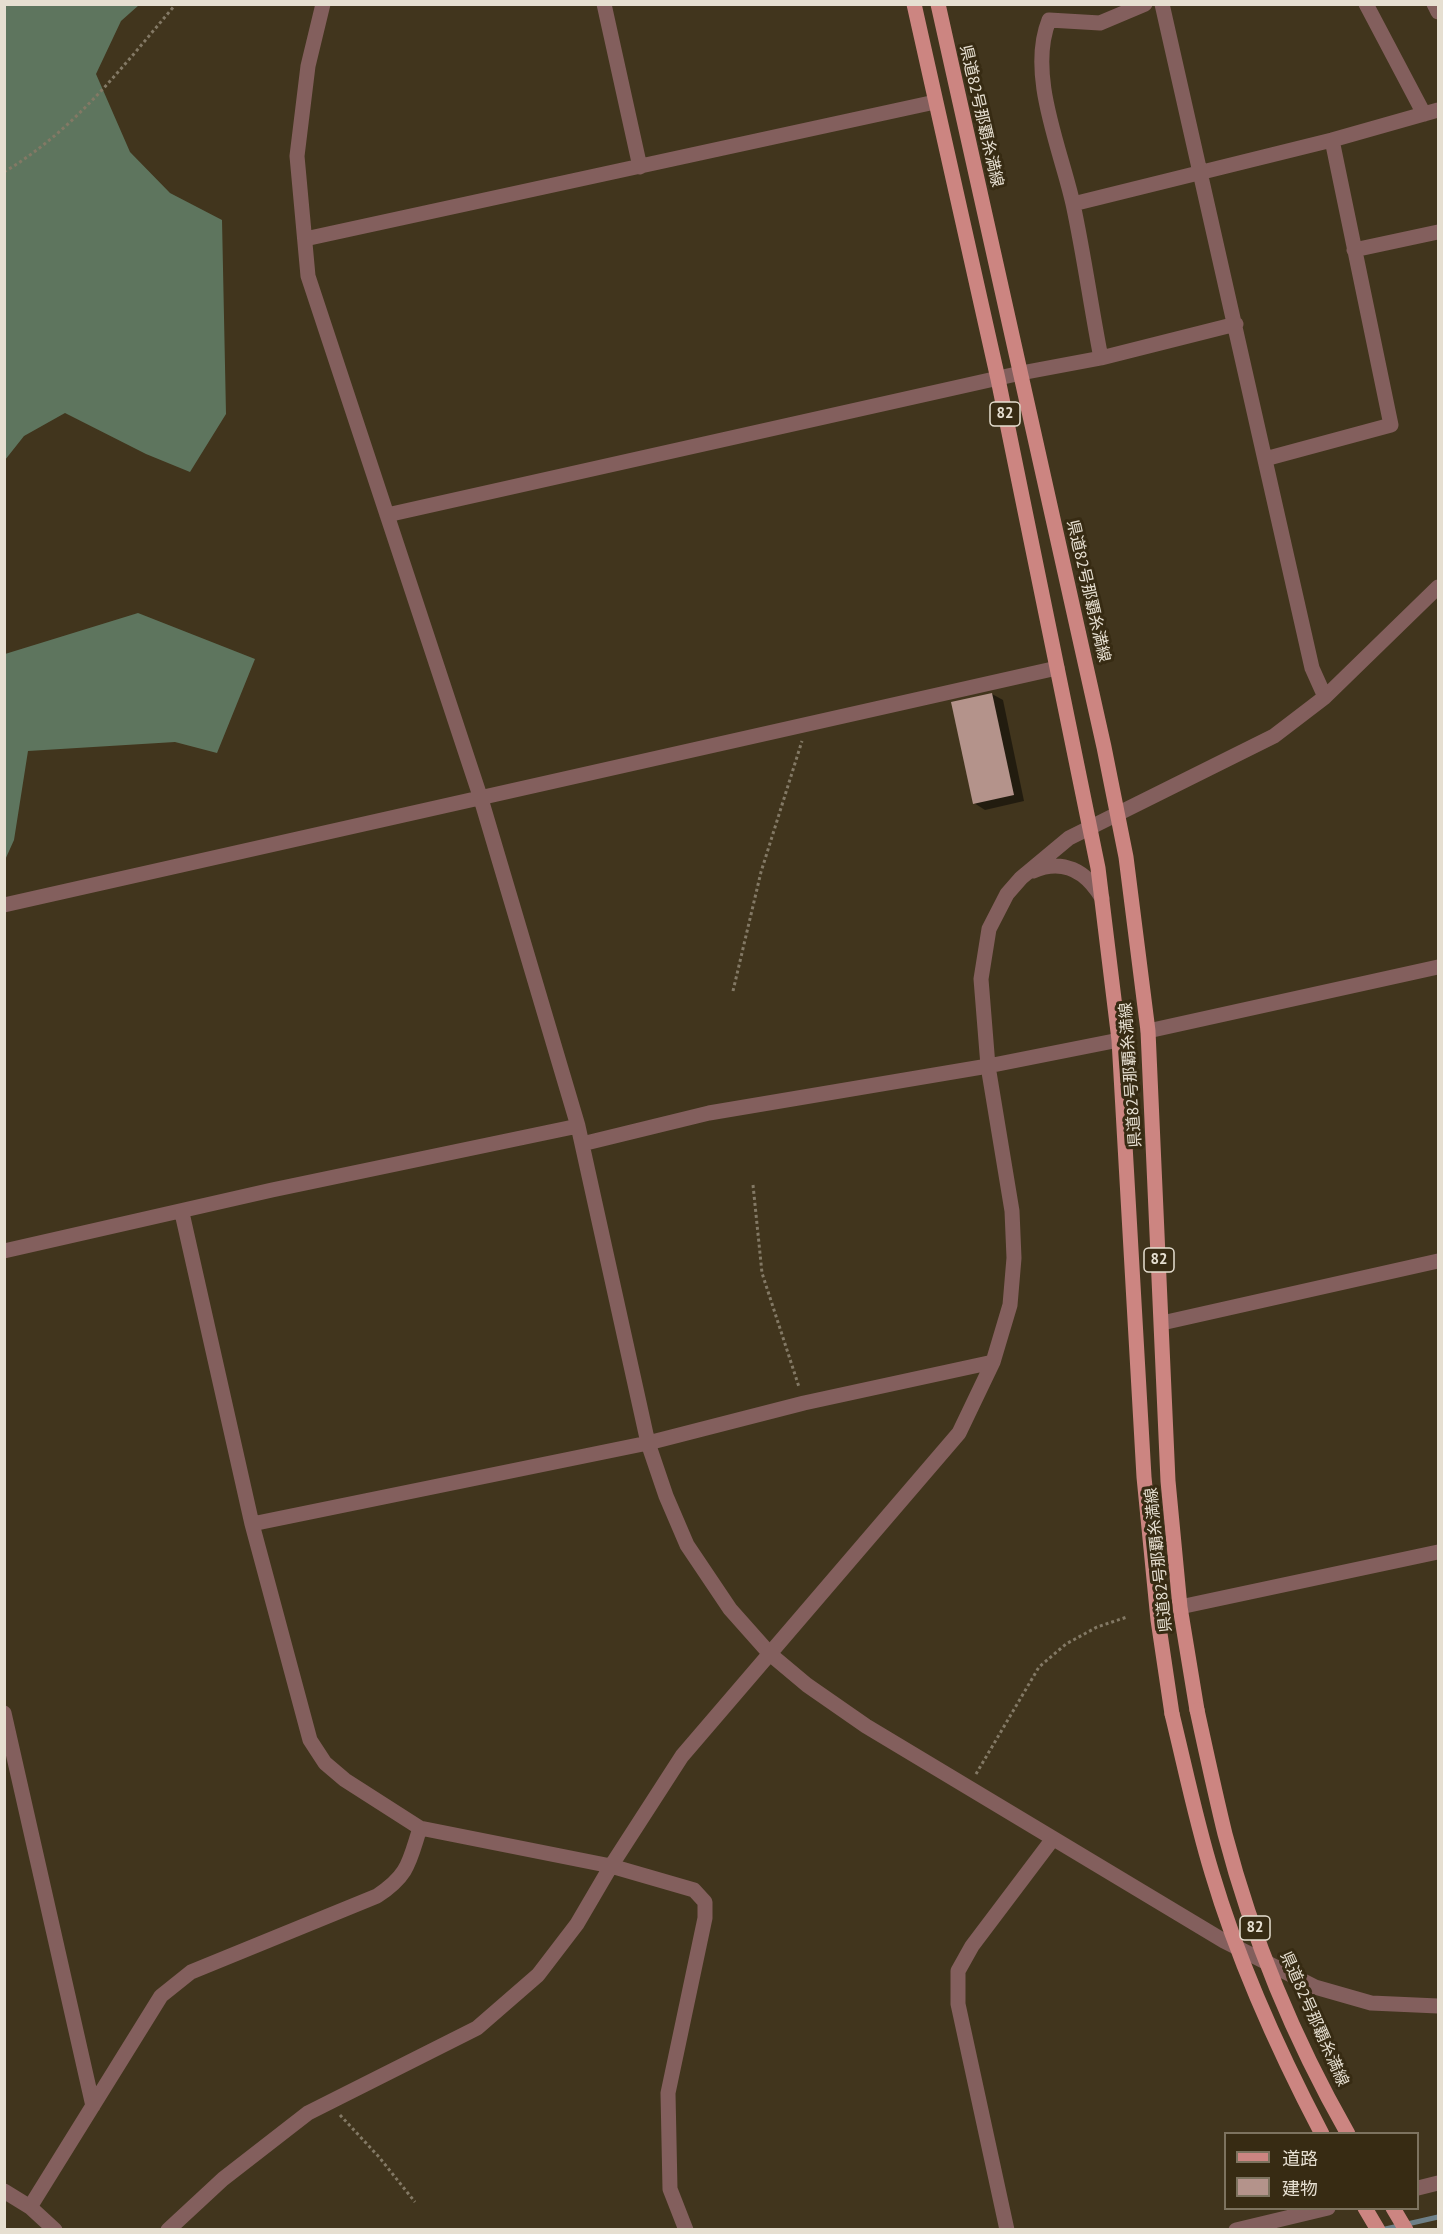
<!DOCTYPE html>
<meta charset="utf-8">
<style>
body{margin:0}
#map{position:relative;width:1443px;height:2234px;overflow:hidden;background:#41351d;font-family:"PT Sans","Noto Sans JP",sans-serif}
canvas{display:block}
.frame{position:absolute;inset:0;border:6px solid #e6dfd1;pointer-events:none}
.legend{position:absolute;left:1224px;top:2132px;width:195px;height:78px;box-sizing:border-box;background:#372b13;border:2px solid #7d735f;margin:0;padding:8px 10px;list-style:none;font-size:18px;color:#e6dfd1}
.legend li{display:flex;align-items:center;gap:12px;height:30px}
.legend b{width:30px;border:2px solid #7d735f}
</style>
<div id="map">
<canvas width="1443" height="2234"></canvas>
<div class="frame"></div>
<ul class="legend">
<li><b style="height:8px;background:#cc8581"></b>道路</li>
<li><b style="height:16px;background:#b4938b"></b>建物</li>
</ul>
</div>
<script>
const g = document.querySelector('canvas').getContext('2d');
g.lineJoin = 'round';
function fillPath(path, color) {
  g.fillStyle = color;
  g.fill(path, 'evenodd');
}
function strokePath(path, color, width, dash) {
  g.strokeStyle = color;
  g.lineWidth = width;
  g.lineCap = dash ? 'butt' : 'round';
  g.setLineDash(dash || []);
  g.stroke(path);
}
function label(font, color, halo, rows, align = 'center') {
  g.font = font + ' "PT Sans","Noto Sans JP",sans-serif';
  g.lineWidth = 6;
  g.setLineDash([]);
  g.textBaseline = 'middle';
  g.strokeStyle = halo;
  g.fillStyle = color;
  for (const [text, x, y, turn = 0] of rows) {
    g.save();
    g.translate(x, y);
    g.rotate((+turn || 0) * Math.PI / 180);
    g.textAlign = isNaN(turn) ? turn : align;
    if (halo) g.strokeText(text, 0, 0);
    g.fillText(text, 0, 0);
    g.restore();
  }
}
fillPath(new Path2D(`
 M 5,4 L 139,5 L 121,21 L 96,74 L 130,152 L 170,193 L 222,220 L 226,414 L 190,472 L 146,454 L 65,413 L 24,436 L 5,460 Z
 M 138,613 L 255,659 L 217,753 L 175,742 L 28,751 L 14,840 L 5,860 L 5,654 Z`), '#5e755e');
fillPath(new Path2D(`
 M 992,694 L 1003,700 L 1024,801 L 985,810 L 974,803 Z`), '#0007');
strokePath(new Path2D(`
 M 1381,2230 L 1438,2217`), '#6e8088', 5);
fillPath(new Path2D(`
 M 992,693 L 1014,795 L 973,804 L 951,702 Z`), '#b4938b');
strokePath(new Path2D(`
 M 4,172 C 75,130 123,66 176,4
 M 733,991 L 761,872 L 802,741
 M 753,1185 L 762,1273 L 799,1387
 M 976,1774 L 1039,1667 L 1066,1644 L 1097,1627 L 1127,1617
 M 340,2115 L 379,2157 L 415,2202`), '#837965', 3, [3, 3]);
strokePath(new Path2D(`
 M 323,4 L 308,66 L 297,156 L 308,276 L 481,799 L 578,1126 L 648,1443 L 666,1496 L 687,1545 L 730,1609 L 770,1654 L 807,1685 L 866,1726 L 1224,1941 L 1315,1987 L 1371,2003 L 1438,2006
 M 604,4 L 640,167
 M 1162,4 L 1312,668 L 1325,697
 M 1366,4 L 1424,114
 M 1434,4 L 1438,12
 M 1073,204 L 1332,140 L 1438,110
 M 305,239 L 935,102
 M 1354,250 L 1438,232
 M 1101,358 C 1091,307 1084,255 1073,204 C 1061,149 1027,75 1049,20 L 1100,23 L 1145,4
 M 1265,459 L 1391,425 L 1332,140
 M 387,515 L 1021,373 L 1101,358 L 1236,324
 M 1033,871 C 1063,858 1086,871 1102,898
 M 4,905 L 1057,668
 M 1148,1031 L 1438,967
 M 582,1144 L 709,1113 L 988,1066 L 1119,1040
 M 182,1213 L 252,1524 L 310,1740 L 325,1763 L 345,1780 L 420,1828 L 611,1866 L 694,1890 L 705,1902 L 705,1918 L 668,2093 L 670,2189 L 686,2230
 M 4,1251 L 272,1190 L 578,1126
 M 1162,1323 L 1438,1261
 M 252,1524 L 648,1443 L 804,1403 L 993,1362
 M 1180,1607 L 1438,1552
 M 4,1713 L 93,2106
 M 1418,2188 L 1438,2183
 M 4,2191 L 30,2207
 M 55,2230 L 30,2207 L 161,1996 L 191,1972 L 377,1896 C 409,1875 409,1862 420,1828
 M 168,2230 L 223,2179 L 308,2113 L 477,2028 L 538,1975 L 577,1924 L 611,1866 L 682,1756 L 959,1433 L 993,1362 L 1010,1305 L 1014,1258 L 1012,1211 L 988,1066 L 981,979 L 989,929 L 1007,894 L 1021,878 L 1069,838 L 1274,736 L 1325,697 L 1438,587
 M 1007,2230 L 958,2004 L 958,1971 L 972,1946 L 1052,1840
 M 1236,2230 L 1328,2208`), '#835f5d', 15);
strokePath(new Path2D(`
 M 914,4 L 998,379 L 1098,868 L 1119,1040 L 1144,1477 L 1158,1620 L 1172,1714
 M 938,4 L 1104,747 L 1126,857 L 1148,1031 L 1168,1481 L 1180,1607 L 1197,1710
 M 1365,2208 L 1378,2230
 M 1393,2208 L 1406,2230`), '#cc8581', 15);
strokePath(new Path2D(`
 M 1197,1710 C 1206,1751 1215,1793 1225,1834 C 1252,1937 1295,2041 1348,2134
 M 1172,1714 C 1185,1767 1196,1821 1212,1873 C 1239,1964 1278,2050 1322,2134`), '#cc8581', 15);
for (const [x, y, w] of [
 [1005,414,30],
 [1159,1260,30],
 [1255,1928,30]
]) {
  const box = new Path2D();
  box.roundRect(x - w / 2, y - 12, w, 24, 4.5);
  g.fillStyle = '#372b13';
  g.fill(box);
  strokePath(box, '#e6dfd1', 1.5);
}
label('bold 15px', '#e6dfd1', null, [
 ["82",1005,414],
 ["82",1159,1260],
 ["82",1255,1928]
]);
label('16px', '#e6dfd1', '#372b13', [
 ["県道82号那覇糸満線",981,116,77],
 ["県道82号那覇糸満線",1088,591,77],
 ["県道82号那覇糸満線",1131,1075,-94],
 ["県道82号那覇糸満線",1159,1560,-96],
 ["県道82号那覇糸満線",1314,2019,66]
]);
</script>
